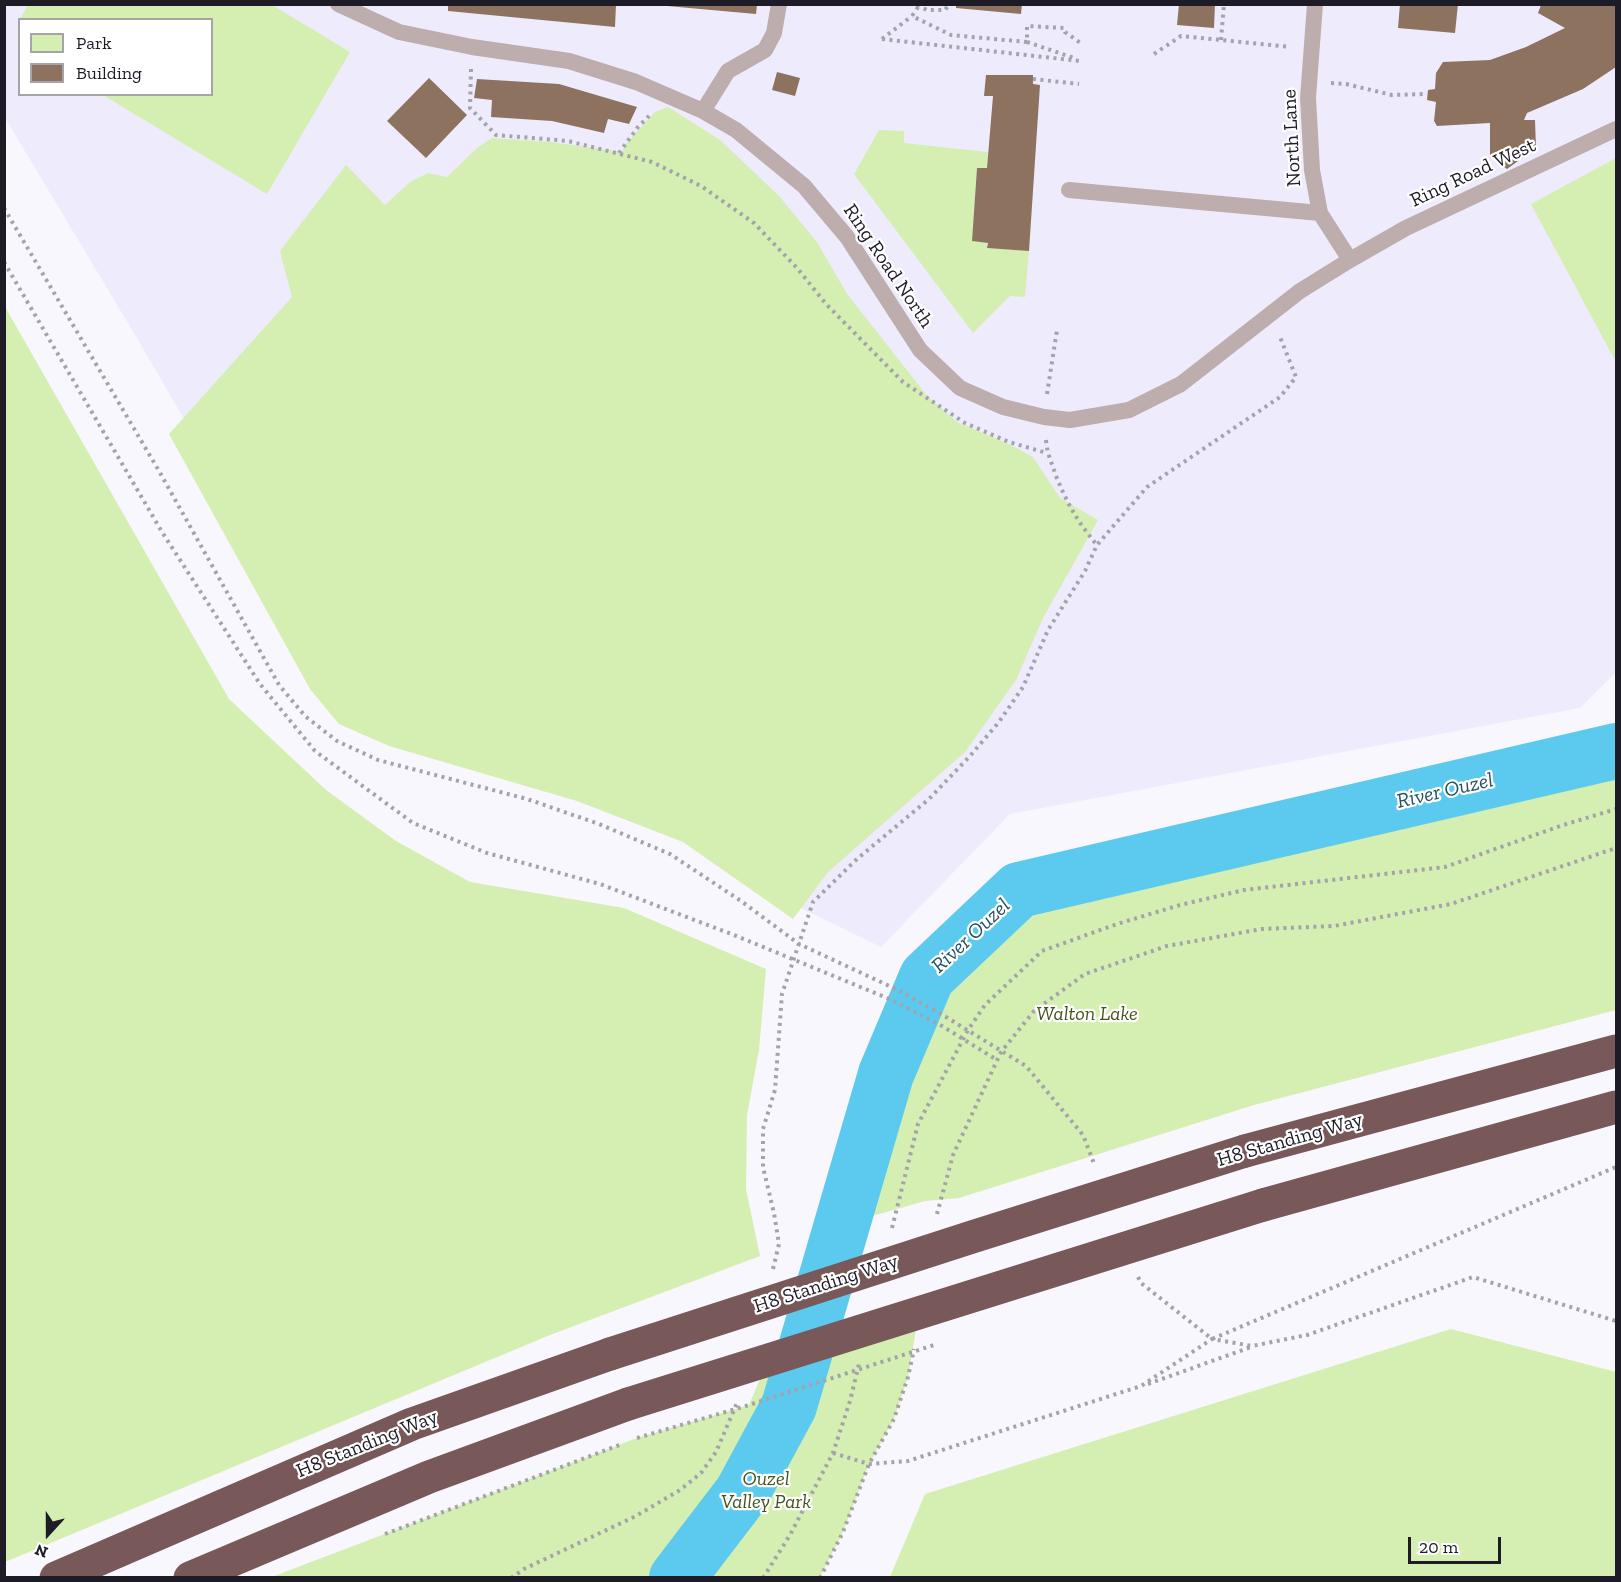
<!DOCTYPE html>
<style>
body{margin:0}
#map{position:relative;width:1621px;height:1582px;overflow:hidden;background:#f8f7fe;font-family:"Zilla Slab",serif}
canvas{display:block}
.frame{position:absolute;inset:0;border:6px solid #1d1b26;pointer-events:none}
.legend{position:absolute;left:18px;top:18px;width:195px;height:78px;box-sizing:border-box;background:#fff;border:2px solid #a5a4a8;margin:0;padding:8px 10px;list-style:none;font-size:18px;color:#1d1b26}
.legend li{display:flex;align-items:center;gap:12px;height:30px}
.legend b{width:30px;border:2px solid #a5a4a8}
.north{position:absolute;left:18px;top:1504px;width:60px;height:60px;-webkit-text-stroke:4px #fff;paint-order:stroke;rotate:201deg;font-size:16px;font-weight:700;line-height:24px;text-align:center;color:#1d1b26}
.north::after{content:'';display:block;margin:auto;width:21px;height:27px;background:#1d1b26;clip-path:polygon(50% 0,100% 100%,50% 72%,0 100%)}
.scale{position:absolute;left:1408px;top:1537px;width:93px;height:27px;box-sizing:border-box;border:3px solid #1d1b26;border-top:0;padding-left:8px;font-size:18px;line-height:21px;white-space:nowrap;color:#1d1b26;-webkit-text-stroke:4px #fff;paint-order:stroke}
</style>
<div id="map">
<canvas width="1621" height="1582"></canvas>
<div class="frame"></div>
<ul class="legend">
<li><b style="height:16px;background:#d5eeb1"></b>Park</li>
<li><b style="height:16px;background:#8d7260"></b>Building</li>
</ul>
<div class="north">N</div>
<div class="scale">20 m</div>
</div>
<script>
const g = document.querySelector('canvas').getContext('2d');
g.lineJoin = 'round';
function fillPath(path, color) {
  g.fillStyle = color;
  g.fill(path, 'evenodd');
}
function strokePath(path, color, width, dash) {
  g.strokeStyle = color;
  g.lineWidth = width;
  g.lineCap = dash ? 'butt' : 'round';
  g.setLineDash(dash || []);
  g.stroke(path);
}
function label(font, color, halo, rows, align = 'center') {
  g.font = font + ' "Zilla Slab",serif';
  g.lineWidth = 4.5;
  g.setLineDash([]);
  g.textBaseline = 'middle';
  g.strokeStyle = halo;
  g.fillStyle = color;
  for (const [text, x, y, turn = 0] of rows) {
    g.save();
    g.translate(x, y);
    g.rotate((+turn || 0) * Math.PI / 180);
    g.textAlign = isNaN(turn) ? turn : align;
    if (halo) g.strokeText(text, 0, 0);
    g.fillText(text, 0, 0);
    g.restore();
  }
}
fillPath(new Path2D(`
 M 5,5 L 1616,5 L 1616,672 L 1580,708 L 1010,814 L 881,947 L 776,896 L 652,820 L 360,722 L 141,345 L 5,118 ZM 20,20 L 212,20 L 212,94 L 20,94 Z`), '#eeecfc');
fillPath(new Path2D(`
 M 28,5 L 272,5 L 350,52 L 267,194 L 103,95 L 212,94 L 212,20 L 20,19 Z
 M 668,107 L 720,140 L 779,196 L 817,242 L 847,294 L 928,397 L 957,422 L 1009,444 L 1033,457 L 1060,498 L 1098,520 L 1043,618 L 1016,680 L 965,752 L 828,872 L 793,919 L 683,842 L 577,801 L 389,746 L 339,724 L 310,689 L 169,434 L 292,297 L 280,251 L 346,165 L 385,205 L 410,182 L 428,173 L 447,177 L 477,148 L 492,138 L 551,142 L 622,152 L 625,145 L 655,112 Z
 M 879,130 L 904,131 L 904,143 L 988,152 L 987,168 L 977,168 L 972,241 L 987,243 L 987,248 L 1029,251 L 1025,297 L 1010,296 L 973,333 L 854,174 Z
 M 1616,158 L 1616,362 L 1531,204 Z
 M 4,305 L 229,699 L 326,790 L 396,841 L 470,882 L 624,908 L 766,969 L 759,1050 L 747,1115 L 746,1189 L 760,1256 L 550,1335 L 5,1562 Z
 M 1616,751 L 1616,1010 L 1254,1105 L 959,1198 L 925,1201 L 858,1220 L 886,1074 L 927,977 L 1019,890 Z
 M 919,1312 L 908,1377 L 894,1419 L 869,1464 L 843,1532 L 820,1577 L 269,1578 L 637,1438 L 749,1405 L 768,1360 Z
 M 1451,1329 L 1616,1372 L 1616,1577 L 890,1577 L 925,1494 Z`), '#d5eeb1');
strokePath(new Path2D(`
 M 677,1578 L 742,1493 L 789,1406 L 886,1074 L 927,977 L 1019,890 L 1616,751`), '#5ccaef', 56);
fillPath(new Path2D(`
 M 956,4 L 1022,4 L 1021,14 L 956,8 Z
 M 1179,4 L 1215,4 L 1214,28 L 1177,25 Z
 M 1400,4 L 1458,4 L 1455,33 L 1398,28 Z
 M 448,5 L 616,5 L 615,27 L 448,11 Z
 M 667,5 L 757,5 L 756,14 L 667,6 Z
 M 1541,5 L 1616,5 L 1616,67 L 1583,89 L 1527,113 L 1524,120 L 1535,120 L 1536,148 L 1507,169 L 1490,157 L 1490,123 L 1437,126 L 1434,121 L 1436,102 L 1427,100 L 1428,90 L 1435,89 L 1436,73 L 1443,62 L 1490,60 L 1526,47 L 1565,28 L 1538,13 Z
 M 777,72 L 800,78 L 795,96 L 772,90 Z
 M 986,75 L 1033,75 L 1033,84 L 1040,85 L 1029,251 L 987,248 L 988,243 L 972,241 L 977,168 L 987,168 L 993,96 L 984,96 Z
 M 429,78 L 467,115 L 426,158 L 387,121 Z
 M 477,79 L 559,84 L 637,107 L 629,124 L 608,119 L 604,133 L 552,121 L 491,117 L 492,100 L 474,98 Z`), '#8d7260');
strokePath(new Path2D(`
 M 917,5 L 927,10 L 945,10 L 949,4
 M 918,7 L 912,16 L 951,35 L 1027,42 L 1027,26 L 1064,28 L 1065,32 L 1082,44
 M 882,39 L 1080,61
 M 882,39 L 912,16
 M 1221,40 L 1224,4
 M 1027,42 L 1074,58
 M 1154,54 L 1181,36 L 1290,47
 M 471,69 L 470,108 L 496,135 L 568,141 L 652,162 L 701,186 L 754,223 L 797,268 L 826,304 L 903,382 L 965,423 L 1009,442 L 1047,453
 M 1033,79 L 1079,84
 M 1331,83 L 1346,84 L 1392,95 L 1427,94
 M 619,153 L 638,127 L 652,113
 M 4,208 L 159,471 L 279,685 L 305,716 L 337,741 L 378,760 L 527,799 L 599,824 L 670,854 L 741,901 L 799,944 L 898,990 L 946,1017 L 1026,1066 L 1083,1135 L 1095,1166
 M 4,262 L 162,532 L 260,684 L 315,751 L 413,823 L 487,853 L 600,884 L 734,935 L 892,1000 L 942,1026 L 997,1060
 M 1047,394 L 1057,330
 M 1046,440 C 1047,454 1052,463 1056,476 C 1068,505 1077,521 1097,545
 M 937,1214 L 953,1155 L 1001,1052 L 1034,1011 L 1085,974 L 1167,946 L 1262,929 L 1334,926 L 1451,904 L 1616,848
 M 892,1228 L 918,1124 L 968,1030 L 985,1005 L 1042,951 L 1117,924 L 1180,905 L 1244,890 L 1445,867 L 1560,826 L 1616,809
 M 773,1269 L 779,1244 L 774,1213 L 763,1167 L 763,1129 L 775,1090 L 782,994 L 813,902 L 857,859 L 929,799 L 970,756 L 999,722 L 1023,687 L 1048,630 L 1085,571 L 1097,545 L 1147,487 L 1280,397 L 1296,377 L 1280,337
 M 1138,1277 L 1141,1283 L 1212,1339 L 1616,1167
 M 1148,1384 L 1251,1347
 M 833,1453 L 869,1464 L 908,1461 L 1141,1386 L 1212,1339 L 1252,1346 L 1307,1335 L 1473,1277 L 1616,1321
 M 385,1534 L 622,1444
 M 511,1578 L 524,1569 L 636,1516 L 680,1490 L 701,1473 L 716,1452 L 737,1403
 M 763,1578 L 790,1535 L 833,1453 L 850,1401 L 859,1364
 M 820,1578 L 843,1532 L 869,1464 L 894,1419 L 908,1377 L 914,1349`), '#a4a3ab', 4, [3, 4.5]);
strokePath(new Path2D(`
 M 338,4 L 399,32 L 472,47 L 569,61 L 636,82 L 703,111 L 736,130 L 804,186 L 847,237 L 920,350 L 960,388 L 1003,407 L 1044,417 L 1070,420 L 1129,410 L 1181,384 L 1300,291 L 1350,260 L 1406,228 L 1616,129
 M 1315,4 L 1308,98 L 1312,170 L 1320,213 L 1350,260
 M 703,111 L 728,71 L 765,50 L 774,33 L 779,4
 M 1069,190 L 1320,213`), '#bdadad', 16);
strokePath(new Path2D(`
 M 1245,1151 L 1616,1051
 M 1263,1205 L 1616,1107
 M 56,1578 L 412,1424 L 610,1354
 M 190,1578 L 429,1477 L 628,1404`), '#785859', 33);
strokePath(new Path2D(`
 M 637,1438 L 749,1405 L 934,1345`), '#a4a3ab', 4, [3, 4.5]);
strokePath(new Path2D(`
 M 610,1354 L 972,1237 L 1245,1151
 M 628,1404 L 1263,1205`), '#785859', 33);
label('20px', '#1d1b26', '#fff', [
 ["North Lane",1292,138,-93],
 ["Ring Road West",1473,173,-25],
 ["Ring Road North",888,266,56],
 ["H8 Standing Way",1290,1140,-16],
 ["H8 Standing Way",826,1284,-18],
 ["H8 Standing Way",367,1444,-22]
]);
label('italic 20px', '#42551c', '#fff', [
 ["Walton Lake",1087,1014],
 ["Ouzel",766,1479],
 ["Valley Park",766,1502]
]);
label('italic 21px', '#225161', '#fff', [
 ["River Ouzel",1445,791,-13],
 ["River Ouzel",971,936,-43]
]);
</script>
